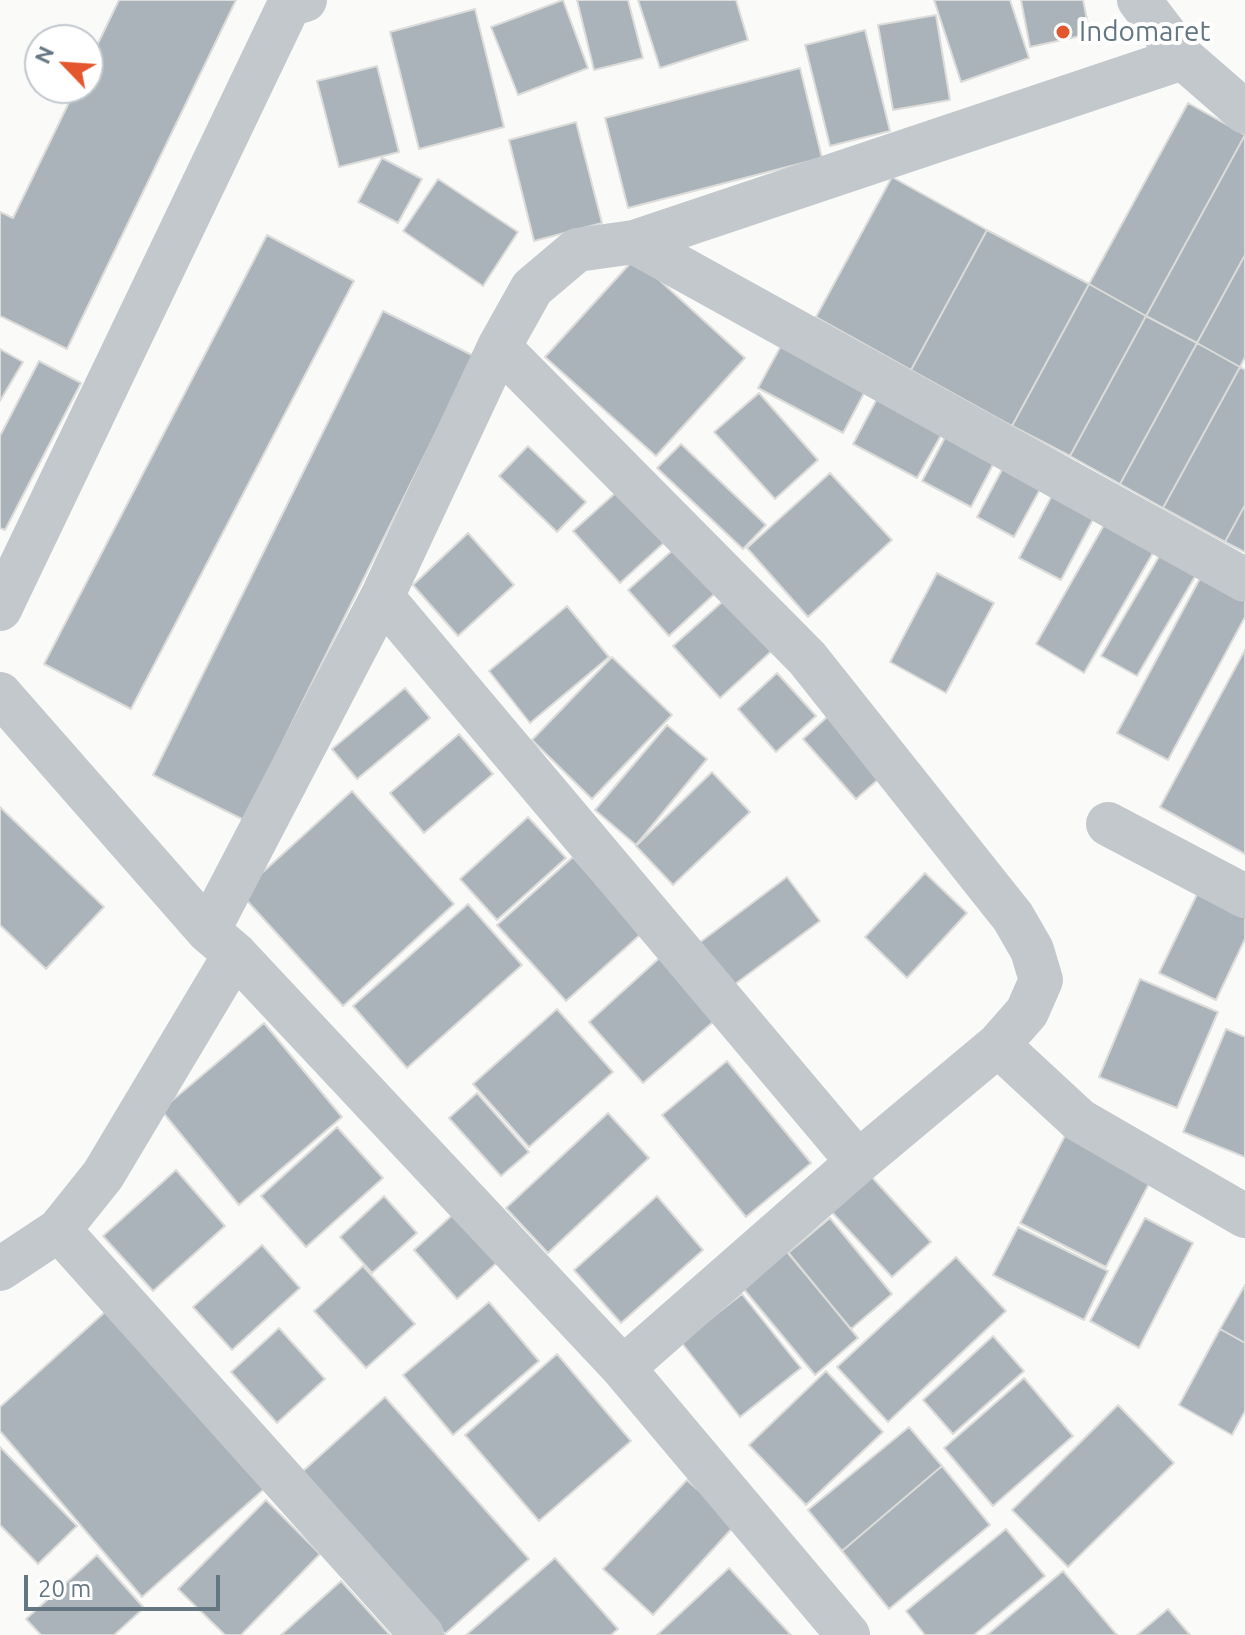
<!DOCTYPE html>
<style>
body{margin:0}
#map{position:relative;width:1245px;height:1635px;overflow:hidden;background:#fafaf8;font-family:Ubuntu,sans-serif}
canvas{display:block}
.north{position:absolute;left:24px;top:24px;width:80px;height:80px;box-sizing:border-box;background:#fff;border:2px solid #c1c8cd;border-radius:50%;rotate:295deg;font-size:22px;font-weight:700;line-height:32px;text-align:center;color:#657683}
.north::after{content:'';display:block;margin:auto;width:28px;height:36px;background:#e4572e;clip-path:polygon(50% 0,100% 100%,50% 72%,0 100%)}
.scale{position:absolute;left:24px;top:1575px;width:196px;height:36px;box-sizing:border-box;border:4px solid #657683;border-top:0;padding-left:10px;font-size:24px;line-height:28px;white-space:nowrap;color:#657683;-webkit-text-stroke:6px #fff;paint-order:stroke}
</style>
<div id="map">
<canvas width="1245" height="1635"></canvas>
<div class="north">N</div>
<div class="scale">20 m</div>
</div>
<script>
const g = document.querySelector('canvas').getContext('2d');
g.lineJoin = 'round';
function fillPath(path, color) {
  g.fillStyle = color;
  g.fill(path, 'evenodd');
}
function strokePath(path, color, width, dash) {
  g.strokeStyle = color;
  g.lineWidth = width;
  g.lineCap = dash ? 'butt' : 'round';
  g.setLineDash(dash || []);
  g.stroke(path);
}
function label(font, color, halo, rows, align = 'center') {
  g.font = font + ' Ubuntu,sans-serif';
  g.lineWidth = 8;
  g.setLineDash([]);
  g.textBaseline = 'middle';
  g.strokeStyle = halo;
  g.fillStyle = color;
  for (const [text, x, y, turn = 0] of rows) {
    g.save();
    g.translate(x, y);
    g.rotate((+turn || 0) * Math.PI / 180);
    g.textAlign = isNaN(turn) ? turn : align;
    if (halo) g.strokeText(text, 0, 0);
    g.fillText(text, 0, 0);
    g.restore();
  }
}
const building = new Path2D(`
 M 119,0 L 236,0 L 67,349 L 0,316 L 0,212 L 13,218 L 76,88 L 88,88 L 88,64 Z
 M 563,0 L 588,68 L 518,95 L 491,27 Z
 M 577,0 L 628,0 L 643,58 L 594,70 Z
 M 638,0 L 736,0 L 748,40 L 660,68 Z
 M 934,0 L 1010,0 L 1029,58 L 961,82 Z
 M 1021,0 L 1083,0 L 1090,34 L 1030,47 Z
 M 475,9 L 504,127 L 419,149 L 390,32 Z
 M 936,15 L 950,100 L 893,110 L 878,25 Z
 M 865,30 L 890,131 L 830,146 L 805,45 Z
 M 377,66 L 399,152 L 339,167 L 317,81 Z
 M 800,68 L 822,158 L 628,208 L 605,118 Z
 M 1188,103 L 1245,135 L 1146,316 L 1089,284 Z
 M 576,122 L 602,223 L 534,241 L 509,140 Z
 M 1245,135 L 1245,255 L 1197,343 L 1146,316 Z
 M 382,158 L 422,179 L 398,223 L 358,202 Z
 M 892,177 L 987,230 L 911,370 L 816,317 Z
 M 438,179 L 518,232 L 483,286 L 403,231 Z
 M 987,230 L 1089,284 L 1012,426 L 911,370 Z
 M 267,235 L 354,281 L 131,709 L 44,664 Z
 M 1245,255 L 1245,357 L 1240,367 L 1197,343 Z
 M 635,258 L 745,358 L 656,456 L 545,357 Z
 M 1089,284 L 1146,316 L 1070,456 L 1012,426 Z
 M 383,311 L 474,356 L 244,820 L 153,775 Z
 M 1146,316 L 1197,343 L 1120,484 L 1070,456 Z
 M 788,333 L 872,378 L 843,433 L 758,388 Z
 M 1197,343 L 1240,367 L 1163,508 L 1120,484 Z
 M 0,349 L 23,362 L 0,401 Z
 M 39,361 L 81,383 L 5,530 L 0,528 L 0,436 Z
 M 1240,367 L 1245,370 L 1245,505 L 1225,542 L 1163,508 Z
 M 759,393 L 818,460 L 775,499 L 714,432 Z
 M 879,395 L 944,430 L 917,478 L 853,444 Z
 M 950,428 L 999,453 L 971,507 L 922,481 Z
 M 681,444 L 766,525 L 743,549 L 657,468 Z
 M 528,446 L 586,502 L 557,532 L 499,476 Z
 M 1005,464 L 1043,484 L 1014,537 L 977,517 Z
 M 830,473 L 892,540 L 808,617 L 747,548 Z
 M 1057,486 L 1099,508 L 1061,580 L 1019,558 Z
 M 621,488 L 667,540 L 620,583 L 573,531 Z
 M 1245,505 L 1245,552 L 1225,542 Z
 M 1108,518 L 1157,546 L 1084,673 L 1036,644 Z
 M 468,533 L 514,585 L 458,636 L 413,585 Z
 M 684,540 L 724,585 L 669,636 L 628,590 Z
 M 1164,548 L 1200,568 L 1137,676 L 1101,656 Z
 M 1204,571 L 1245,593 L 1245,617 L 1168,760 L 1117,733 Z
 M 937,573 L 994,603 L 946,693 L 890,662 Z
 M 730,595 L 777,646 L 720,698 L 673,646 Z
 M 567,606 L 609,657 L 530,723 L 489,671 Z
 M 1245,650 L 1245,854 L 1160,807 Z
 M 612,657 L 672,715 L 592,799 L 532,740 Z
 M 777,673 L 816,716 L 776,752 L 738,709 Z
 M 405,688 L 430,718 L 357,779 L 332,749 Z
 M 836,709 L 891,768 L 856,799 L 803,739 Z
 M 667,725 L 707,759 L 636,845 L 595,810 Z
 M 459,734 L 493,774 L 424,833 L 390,793 Z
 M 712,772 L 750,812 L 673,885 L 636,846 Z
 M 352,791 L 454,904 L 343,1006 L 240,893 Z
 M 0,807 L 104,907 L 46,969 L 0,925 Z
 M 528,817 L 566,858 L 497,920 L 460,879 Z
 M 573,857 L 641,934 L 566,1001 L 497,925 Z
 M 925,873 L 967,913 L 907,978 L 865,937 Z
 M 787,877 L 820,921 L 731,987 L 699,943 Z
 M 1203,882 L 1245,903 L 1245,939 L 1216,1000 L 1159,973 Z
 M 468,904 L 522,965 L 407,1068 L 353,1006 Z
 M 666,952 L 721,1015 L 643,1083 L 589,1022 Z
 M 1140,979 L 1218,1012 L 1177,1108 L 1099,1077 Z
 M 557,1009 L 613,1072 L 529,1147 L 473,1084 Z
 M 264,1023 L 342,1117 L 239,1205 L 161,1110 Z
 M 1226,1029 L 1245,1037 L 1245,1157 L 1183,1132 Z
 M 727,1061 L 811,1163 L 746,1217 L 662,1115 Z
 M 477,1093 L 529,1152 L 501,1176 L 449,1118 Z
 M 608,1113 L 649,1158 L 548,1253 L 506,1208 Z
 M 337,1127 L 383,1178 L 306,1247 L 261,1196 Z
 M 1068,1130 L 1154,1174 L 1106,1267 L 1020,1223 Z
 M 176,1170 L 225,1226 L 153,1291 L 103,1236 Z
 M 869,1174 L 931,1242 L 892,1277 L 830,1210 Z
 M 384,1196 L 417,1233 L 372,1273 L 340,1237 Z
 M 657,1196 L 703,1250 L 621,1323 L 574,1270 Z
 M 459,1209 L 503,1257 L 457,1299 L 414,1250 Z
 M 830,1218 L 892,1294 L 851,1329 L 788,1253 Z
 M 1145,1218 L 1193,1243 L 1139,1348 L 1090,1321 Z
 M 1018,1227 L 1108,1271 L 1084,1320 L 993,1275 Z
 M 262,1245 L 300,1288 L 232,1350 L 193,1307 Z
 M 787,1251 L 858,1338 L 815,1375 L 742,1287 Z
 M 956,1257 L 1006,1311 L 888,1422 L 837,1367 Z
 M 363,1266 L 415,1324 L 366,1368 L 314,1311 Z
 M 1245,1285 L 1245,1343 L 1220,1329 Z
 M 742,1294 L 801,1368 L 740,1417 L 681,1342 Z
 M 489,1302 L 539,1361 L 453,1435 L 403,1375 Z
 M 115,1303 L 272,1482 L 142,1597 L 0,1431 L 0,1407 Z
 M 279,1328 L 325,1379 L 277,1423 L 231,1372 Z
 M 1220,1329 L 1245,1343 L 1245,1411 L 1232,1435 L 1179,1405 Z
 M 993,1336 L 1024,1371 L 953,1434 L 923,1400 Z
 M 557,1354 L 631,1441 L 539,1521 L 465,1435 Z
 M 826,1371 L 883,1432 L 806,1505 L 749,1445 Z
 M 1024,1378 L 1073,1436 L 993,1506 L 944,1448 Z
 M 385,1397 L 529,1559 L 445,1634 L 302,1472 Z
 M 1118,1405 L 1174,1463 L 1068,1567 L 1012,1510 Z
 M 909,1427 L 942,1466 L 842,1551 L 808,1510 Z
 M 0,1447 L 77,1526 L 38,1564 L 0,1525 Z
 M 942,1466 L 990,1525 L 889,1609 L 842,1551 Z
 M 687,1480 L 736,1524 L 653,1615 L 603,1569 Z
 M 266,1500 L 320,1554 L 241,1635 L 225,1635 L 178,1589 Z
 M 1006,1529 L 1045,1576 L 974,1635 L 925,1635 L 906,1611 Z
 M 97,1555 L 144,1608 L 114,1635 L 41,1635 L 26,1619 Z
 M 555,1558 L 618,1629 L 611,1635 L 466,1635 Z
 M 729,1568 L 791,1635 L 657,1635 Z
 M 1063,1571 L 1117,1635 L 987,1635 Z
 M 341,1581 L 390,1635 L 281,1635 Z
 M 1168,1609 L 1190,1635 L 1137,1635 Z`);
fillPath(building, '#aab3b9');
strokePath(building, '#dcdcda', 2);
strokePath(new Path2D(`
 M 634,242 L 1245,580
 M 499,347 L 807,658 L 1013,917 L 1032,950 L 1041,980 L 1027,1012 L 998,1045 L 858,1162 L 623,1368
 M 382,597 L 858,1162
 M 0,609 L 289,5 L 305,0
 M 0,694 L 208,931 L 235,954 L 623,1368 L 848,1635
 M 1108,824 L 1245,896
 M 208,931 L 382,597 L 499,347 L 532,288 L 577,250 L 634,242 L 1183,58
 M 998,1045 L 1079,1120 L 1245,1216
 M 59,1230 L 422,1635
 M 0,1269 L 59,1230 L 103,1175 L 235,954`), '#c3c8cc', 44);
strokePath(new Path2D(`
 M 1139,0 L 1183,58 L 1245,112`), '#c3c8cc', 44);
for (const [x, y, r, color] of [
 [1063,32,8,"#e4572e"]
]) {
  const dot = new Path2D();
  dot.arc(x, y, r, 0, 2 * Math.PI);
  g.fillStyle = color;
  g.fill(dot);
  strokePath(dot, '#fff', 3);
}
label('28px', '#657683', '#fff', [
 ["Indomaret",1079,32]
], 'left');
</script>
